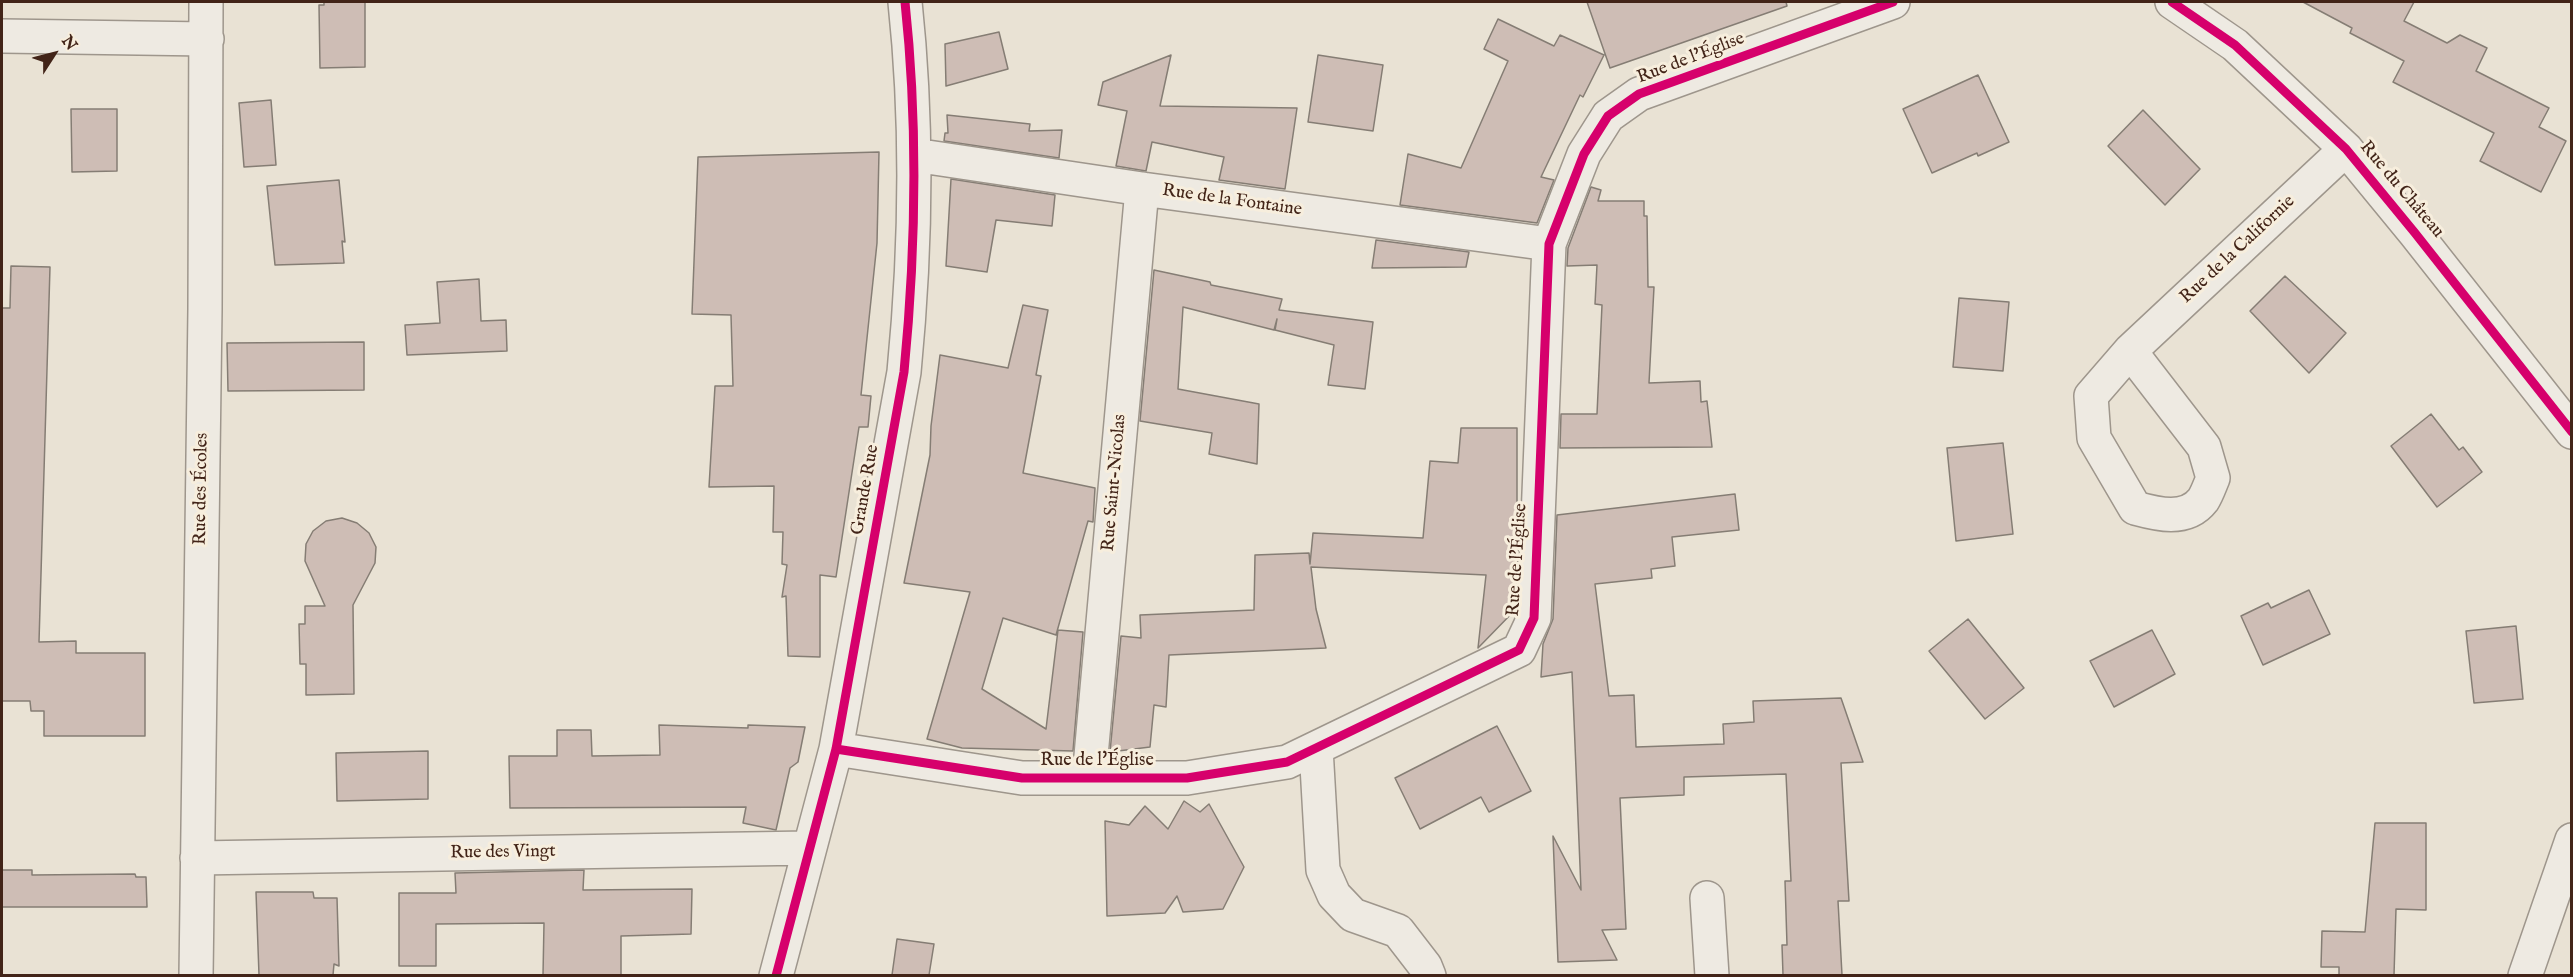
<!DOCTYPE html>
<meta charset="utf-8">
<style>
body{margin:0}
#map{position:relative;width:2573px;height:977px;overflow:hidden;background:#e9e2d4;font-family:"IM FELL English",serif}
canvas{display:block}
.frame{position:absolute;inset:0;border:3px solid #422418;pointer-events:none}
.north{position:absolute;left:24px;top:24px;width:60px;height:60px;-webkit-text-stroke:4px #f7eedd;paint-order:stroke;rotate:54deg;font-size:16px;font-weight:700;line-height:24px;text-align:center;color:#422418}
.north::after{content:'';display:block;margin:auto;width:21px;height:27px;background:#422418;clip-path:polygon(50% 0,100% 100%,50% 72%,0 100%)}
</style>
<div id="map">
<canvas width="2573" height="977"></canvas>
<div class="frame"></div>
<div class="north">N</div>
</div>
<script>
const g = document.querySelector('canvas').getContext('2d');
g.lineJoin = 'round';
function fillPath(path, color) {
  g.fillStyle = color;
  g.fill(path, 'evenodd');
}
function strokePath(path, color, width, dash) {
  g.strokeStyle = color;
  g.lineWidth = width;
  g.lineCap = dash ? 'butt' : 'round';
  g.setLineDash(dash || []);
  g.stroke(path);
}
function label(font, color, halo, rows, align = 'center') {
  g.font = font + ' "IM FELL English",serif';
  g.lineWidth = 6;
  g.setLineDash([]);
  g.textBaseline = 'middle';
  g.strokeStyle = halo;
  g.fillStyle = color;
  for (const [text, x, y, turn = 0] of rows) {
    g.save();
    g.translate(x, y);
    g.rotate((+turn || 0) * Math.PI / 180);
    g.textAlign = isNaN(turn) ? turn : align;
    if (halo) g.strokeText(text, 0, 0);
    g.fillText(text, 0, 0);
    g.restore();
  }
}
const building = new Path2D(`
 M 324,2 L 365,2 L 365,67 L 320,68 L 319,5 L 324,5 Z
 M 1587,2 L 1786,2 L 1787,6 L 1610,68 Z
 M 2303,2 L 2414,2 L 2404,21 L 2447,43 L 2460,35 L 2487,48 L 2476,71 L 2549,108 L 2539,127 L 2566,141 L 2541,192 L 2480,161 L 2494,133 L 2393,82 L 2404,61 L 2350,33 L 2352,28 Z
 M 1498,19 L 1554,46 L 1560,35 L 1604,55 L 1583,97 L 1580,95 L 1541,177 L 1554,180 L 1537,223 L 1400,205 L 1408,154 L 1461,168 L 1508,61 L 1484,49 Z
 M 999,32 L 1008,69 L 946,86 L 945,44 Z
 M 1171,55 L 1160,106 L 1297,108 L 1285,189 L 1219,180 L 1224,157 L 1152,142 L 1146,171 L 1116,166 L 1127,111 L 1098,105 L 1103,82 Z
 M 1318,55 L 1383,65 L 1373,131 L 1308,122 Z
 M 1978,75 L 2009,142 L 1978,156 L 1977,153 L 1932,173 L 1903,109 Z
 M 271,100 L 276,165 L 244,167 L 239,103 Z
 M 71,109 L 117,109 L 117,171 L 72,172 Z
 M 2143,110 L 2200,169 L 2165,205 L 2108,146 Z
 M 947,115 L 1030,124 L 1029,131 L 1062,130 L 1059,158 L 944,141 L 945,133 L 948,133 Z
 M 879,152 L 877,243 L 861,395 L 871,396 L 868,427 L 859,427 L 836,577 L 820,575 L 820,657 L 788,656 L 786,596 L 782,597 L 787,565 L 782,564 L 783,532 L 773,532 L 774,486 L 709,487 L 715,386 L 733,386 L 731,315 L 692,314 L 698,157 Z
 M 951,179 L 1055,195 L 1052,226 L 996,220 L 987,272 L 946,266 Z
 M 339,180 L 345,242 L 342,241 L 344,263 L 275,265 L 267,186 Z
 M 1591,187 L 1601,190 L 1598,201 L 1644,201 L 1644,216 L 1647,216 L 1648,287 L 1654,287 L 1649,383 L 1700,381 L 1701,402 L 1707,401 L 1712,447 L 1560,448 L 1561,414 L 1597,414 L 1602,305 L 1595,304 L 1597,265 L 1567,266 L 1568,248 Z
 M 1376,240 L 1469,252 L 1466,267 L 1372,268 Z
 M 11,266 L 50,267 L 39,642 L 76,641 L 76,653 L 145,653 L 145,736 L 44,736 L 44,711 L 31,711 L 30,701 L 2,701 L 2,308 L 10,308 Z
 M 1154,270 L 1210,282 L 1211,285 L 1282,299 L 1279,310 L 1373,322 L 1365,389 L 1328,385 L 1334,345 L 1275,330 L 1277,319 L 1274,330 L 1183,307 L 1178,389 L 1259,404 L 1257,464 L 1209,454 L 1212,433 L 1140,421 Z
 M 2285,276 L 2346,333 L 2309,373 L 2250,311 Z
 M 479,279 L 481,321 L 506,320 L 507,351 L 407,355 L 405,325 L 440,323 L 437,282 Z
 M 1959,298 L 2009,302 L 2003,371 L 1953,367 Z
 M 1023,305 L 1048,310 L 1036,375 L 1041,376 L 1023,473 L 1095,488 L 1093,522 L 1088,521 L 1056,635 L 1003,618 L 982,689 L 1046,729 L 1058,630 L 1083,632 L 1073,751 L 962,748 L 927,739 L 970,592 L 904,583 L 930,455 L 931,426 L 940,355 L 1008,368 Z
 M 364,342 L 364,390 L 228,391 L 227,343 Z
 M 2431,414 L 2459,450 L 2463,447 L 2482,472 L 2437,507 L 2391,446 Z
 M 1461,428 L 1517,428 L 1517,520 L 1519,519 L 1516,609 L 1478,648 L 1486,575 L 1311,567 L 1316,609 L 1326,648 L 1169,655 L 1166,707 L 1154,705 L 1150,747 L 1110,752 L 1121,636 L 1141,638 L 1140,615 L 1254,610 L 1255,555 L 1309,553 L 1310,564 L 1313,533 L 1423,538 L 1430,461 L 1458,463 Z
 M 2003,443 L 2013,534 L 1956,541 L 1947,448 Z
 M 1735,494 L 1739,530 L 1672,537 L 1675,566 L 1651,569 L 1652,578 L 1595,584 L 1609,696 L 1634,695 L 1636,747 L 1724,744 L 1723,724 L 1754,722 L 1753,701 L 1841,698 L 1863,762 L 1841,763 L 1849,901 L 1838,901 L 1842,975 L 1783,975 L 1782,945 L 1787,945 L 1785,881 L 1791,881 L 1786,774 L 1684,777 L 1684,795 L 1620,798 L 1626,929 L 1602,930 L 1617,960 L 1558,962 L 1553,836 L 1581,890 L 1572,672 L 1541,677 L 1543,644 L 1553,619 L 1557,515 Z
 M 342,518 L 357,523 L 369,533 L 376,547 L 375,563 L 353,605 L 354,694 L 306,695 L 306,664 L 300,664 L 299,624 L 305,624 L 305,606 L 325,606 L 305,561 L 306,544 L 313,531 L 326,521 Z
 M 2309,590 L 2330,634 L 2263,665 L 2241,616 L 2268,603 L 2271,608 Z
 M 1968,619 L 2024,688 L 1985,719 L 1929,651 Z
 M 2516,626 L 2523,699 L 2474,703 L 2466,631 Z
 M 2152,630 L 2175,674 L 2114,707 L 2090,661 Z
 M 659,725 L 748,728 L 748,725 L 805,727 L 798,762 L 790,768 L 776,830 L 743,823 L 746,807 L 510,808 L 509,756 L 557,756 L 557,730 L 591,730 L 592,756 L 660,755 Z
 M 1497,726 L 1531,791 L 1489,812 L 1481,797 L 1420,829 L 1395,778 Z
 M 428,751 L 428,799 L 337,801 L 336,753 Z
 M 1184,801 L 1200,812 L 1209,804 L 1244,867 L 1223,909 L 1183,912 L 1177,896 L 1165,913 L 1107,916 L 1105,821 L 1129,825 L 1145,806 L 1168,829 Z
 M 2375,823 L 2426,823 L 2426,910 L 2396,909 L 2394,975 L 2339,975 L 2339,967 L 2321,967 L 2322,931 L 2365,932 Z
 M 2,870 L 32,870 L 32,875 L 135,874 L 136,877 L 146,877 L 147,907 L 2,907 Z
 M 584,870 L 583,890 L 692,889 L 691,934 L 621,936 L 621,975 L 543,975 L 544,923 L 436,924 L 436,966 L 399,966 L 399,893 L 456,893 L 455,873 Z
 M 256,892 L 313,892 L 314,898 L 337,898 L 339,966 L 334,964 L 333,975 L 259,975 Z
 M 897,939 L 934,944 L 929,975 L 892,975 Z`);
fillPath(building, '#cebdb5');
strokePath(building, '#857d74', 1.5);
const minor = new Path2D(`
 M 2172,2 L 2235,45 L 2346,149 L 2415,233 L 2572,432
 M 2,36 L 207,39
 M 914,155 L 1142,189 L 1549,244
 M 2130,351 L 2204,447 L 2213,478 C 2210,485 2207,494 2203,500 C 2186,522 2157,514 2135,508 L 2094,438 L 2091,396 L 2130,351 L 2346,149
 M 1316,748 L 1323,870 L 1334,895 L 1353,915 L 1398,931 L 1425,966 L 1429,976
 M 836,749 L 1022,778 L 1187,778 L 1287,762 L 1519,650 L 1534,618 L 1549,244 L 1584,154 L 1608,116 L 1639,94 L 1893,2
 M 1089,778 L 1142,189
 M 197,858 L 808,848
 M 1707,898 L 1712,976
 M 196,976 L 205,309 L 206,2
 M 776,976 L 836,749 L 904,372 C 916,249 918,124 905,2
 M 2525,976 L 2572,840`);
strokePath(minor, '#9e968c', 36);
strokePath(minor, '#eeeae2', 33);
strokePath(new Path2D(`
 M 2172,2 L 2235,45 L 2346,149 L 2415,233 L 2572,432
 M 836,749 L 1022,778 L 1187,778 L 1287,762 L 1519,650 L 1534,618 L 1549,244 L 1584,154 L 1608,116 L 1639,94 L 1893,2
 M 776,976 L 836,749 L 904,372 C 916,249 918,124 905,2`), '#d6006c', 9);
label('18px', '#422418', '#f7eedd', [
 ["Rue de l'Église",1691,59,-21],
 ["Rue du Château",2401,190,50],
 ["Rue de la Fontaine",1232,201,8],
 ["Rue de la Californie",2238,250,-43],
 ["Rue Saint-Nicolas",1115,483,-85],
 ["Rue des Écoles",202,489,-89],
 ["Grande Rue",866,490,-80],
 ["Rue de l'Église",1518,560,-86],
 ["Rue de l'Église",1097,761],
 ["Rue des Vingt",503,853,-1]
]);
</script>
